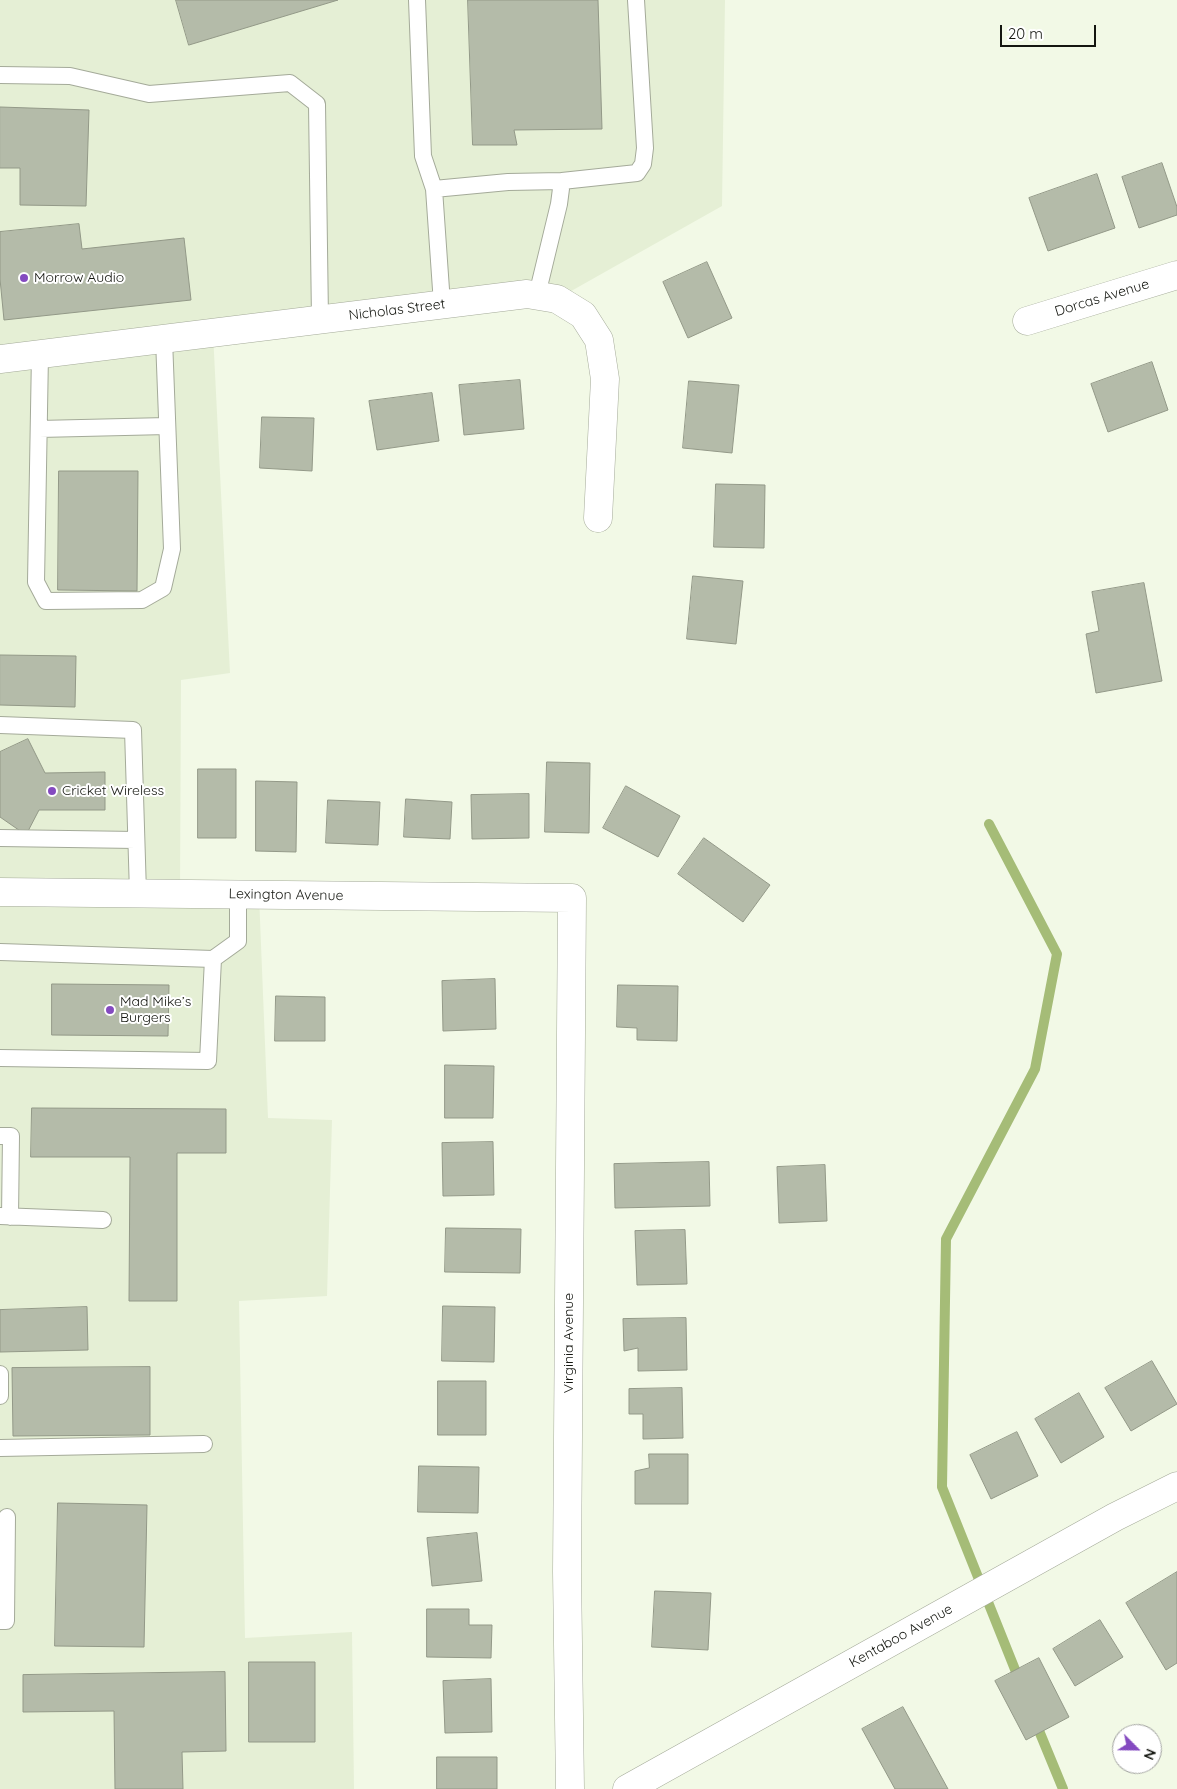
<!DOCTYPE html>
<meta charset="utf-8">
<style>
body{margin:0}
#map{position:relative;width:1177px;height:1789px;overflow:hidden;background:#f2f9e6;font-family:Quicksand,sans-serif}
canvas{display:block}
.north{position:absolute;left:1112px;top:1724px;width:50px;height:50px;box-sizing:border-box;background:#fff;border:1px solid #a1a29f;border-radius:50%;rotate:113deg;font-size:14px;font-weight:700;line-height:20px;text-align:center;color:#141610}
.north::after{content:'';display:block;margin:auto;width:18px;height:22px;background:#844ac0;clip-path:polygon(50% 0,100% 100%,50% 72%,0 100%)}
.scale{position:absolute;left:1000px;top:25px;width:96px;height:22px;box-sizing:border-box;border:2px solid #141610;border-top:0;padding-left:6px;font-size:15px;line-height:18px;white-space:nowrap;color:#141610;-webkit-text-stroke:4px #fff;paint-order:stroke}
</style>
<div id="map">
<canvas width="1177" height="1789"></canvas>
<div class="north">N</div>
<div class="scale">20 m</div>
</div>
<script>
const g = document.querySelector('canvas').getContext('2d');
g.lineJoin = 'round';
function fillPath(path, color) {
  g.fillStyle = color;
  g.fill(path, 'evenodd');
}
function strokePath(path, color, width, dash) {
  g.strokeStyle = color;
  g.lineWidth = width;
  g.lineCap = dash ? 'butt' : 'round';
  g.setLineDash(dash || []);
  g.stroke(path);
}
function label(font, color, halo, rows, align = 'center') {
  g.font = font + ' Quicksand,sans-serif';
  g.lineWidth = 4;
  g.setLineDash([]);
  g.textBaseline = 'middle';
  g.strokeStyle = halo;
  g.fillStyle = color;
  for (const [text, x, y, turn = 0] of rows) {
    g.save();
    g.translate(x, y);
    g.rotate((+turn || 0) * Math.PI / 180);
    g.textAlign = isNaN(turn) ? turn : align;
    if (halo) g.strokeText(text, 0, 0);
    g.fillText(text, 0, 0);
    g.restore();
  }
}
fillPath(new Path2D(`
 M 0,0 L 725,0 L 722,206 L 557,299 L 213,333 L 230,673 L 181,680 L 180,893 L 259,895 L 268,1118 L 332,1120 L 327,1296 L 239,1301 L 245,1638 L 352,1632 L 354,1789 L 0,1789 Z`), '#e5efd5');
strokePath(new Path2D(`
 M 989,824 L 1057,954 L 1035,1069 L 946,1239 L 942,1487 L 1020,1682
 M 1035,1721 L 1063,1789`), '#a5bc77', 10);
const building = new Path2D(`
 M 176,0 L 338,0 L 189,45 Z
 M 468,0 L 598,0 L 602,129 L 514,130 L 517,145 L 473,145 Z
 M 0,107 L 89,110 L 86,206 L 20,205 L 20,168 L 0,168 Z
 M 1162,163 L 1177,207 L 1177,215 L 1139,228 L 1122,177 Z
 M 1097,174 L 1115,228 L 1048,251 L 1029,198 Z
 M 79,224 L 82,249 L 184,238 L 191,300 L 4,320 L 0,279 L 0,232 Z
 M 707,262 L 732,318 L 688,338 L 663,282 Z
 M 1152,362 L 1168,410 L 1108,432 L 1091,384 Z
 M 520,380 L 524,429 L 464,435 L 459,385 Z
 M 689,381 L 739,385 L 732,453 L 683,448 Z
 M 432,393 L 439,441 L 377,450 L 369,401 Z
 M 262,417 L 314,418 L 312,471 L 260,468 Z
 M 59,471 L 138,471 L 137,591 L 58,590 Z
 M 716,484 L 765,485 L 764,548 L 714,547 Z
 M 693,576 L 743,581 L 736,644 L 687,639 Z
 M 1144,583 L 1162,681 L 1096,693 L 1086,634 L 1099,631 L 1092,592 Z
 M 0,655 L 76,656 L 75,707 L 0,705 Z
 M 28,739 L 45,773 L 105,772 L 105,810 L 39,810 L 26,835 L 0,817 L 0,752 Z
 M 547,762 L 590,763 L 589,833 L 545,832 Z
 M 198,769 L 236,769 L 236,838 L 198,838 Z
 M 256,781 L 297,782 L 296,852 L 256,851 Z
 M 626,786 L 680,816 L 658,857 L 603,828 Z
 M 529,794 L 529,838 L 472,839 L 471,795 Z
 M 406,799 L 452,802 L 450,839 L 404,837 Z
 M 328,800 L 380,802 L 378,845 L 326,843 Z
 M 704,838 L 770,885 L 743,922 L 678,874 Z
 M 495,979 L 496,1029 L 443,1031 L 442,981 Z
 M 52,984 L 169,985 L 168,1036 L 52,1035 Z
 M 618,985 L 678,986 L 677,1041 L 637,1040 L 637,1028 L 617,1027 Z
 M 276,996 L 325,997 L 325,1041 L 275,1041 Z
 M 445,1065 L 494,1066 L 493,1118 L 445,1118 Z
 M 32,1108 L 226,1109 L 226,1153 L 177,1153 L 177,1301 L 129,1301 L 130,1157 L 31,1157 Z
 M 493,1142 L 494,1195 L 443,1196 L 442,1143 Z
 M 709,1162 L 710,1206 L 615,1208 L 614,1164 Z
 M 825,1165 L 827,1221 L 779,1223 L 777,1167 Z
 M 446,1228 L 521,1229 L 520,1273 L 445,1272 Z
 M 685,1230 L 687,1284 L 637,1285 L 635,1231 Z
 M 443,1306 L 495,1307 L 494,1362 L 442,1361 Z
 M 87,1307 L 88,1350 L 0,1352 L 0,1310 Z
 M 686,1318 L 687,1370 L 638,1371 L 638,1348 L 624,1351 L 623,1319 Z
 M 1152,1361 L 1177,1404 L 1131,1431 L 1105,1388 Z
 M 150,1367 L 150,1435 L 13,1436 L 12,1368 Z
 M 438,1381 L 486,1381 L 486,1435 L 438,1435 Z
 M 682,1388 L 683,1438 L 643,1439 L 643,1414 L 629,1414 L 629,1389 Z
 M 1079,1393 L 1104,1437 L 1061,1463 L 1035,1419 Z
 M 1017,1432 L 1038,1476 L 991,1499 L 970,1455 Z
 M 649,1454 L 688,1454 L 688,1504 L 635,1504 L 635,1471 L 649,1468 Z
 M 419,1466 L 479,1467 L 478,1513 L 418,1512 Z
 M 58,1503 L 147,1505 L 144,1647 L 55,1646 Z
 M 477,1533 L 482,1581 L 432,1586 L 427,1538 Z
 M 1177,1572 L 1177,1663 L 1166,1670 L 1126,1603 Z
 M 655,1591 L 711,1593 L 708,1650 L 652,1647 Z
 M 427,1609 L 469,1609 L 469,1625 L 492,1625 L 491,1658 L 427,1657 Z
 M 1100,1620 L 1123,1657 L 1075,1686 L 1053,1649 Z
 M 1039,1658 L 1069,1717 L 1026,1740 L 995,1681 Z
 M 249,1662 L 315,1662 L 315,1742 L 249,1742 Z
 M 225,1672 L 226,1751 L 182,1752 L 183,1789 L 115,1789 L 114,1711 L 23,1712 L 23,1675 Z
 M 491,1679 L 492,1732 L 445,1733 L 443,1681 Z
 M 903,1707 L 948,1789 L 895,1789 L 862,1729 Z
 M 437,1757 L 497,1757 L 497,1789 L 437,1789 Z`);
fillPath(building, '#b4bba9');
strokePath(building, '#939988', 1);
const lane = new Path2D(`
 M 417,0 L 423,156 L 434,189 L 442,304
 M 0,75 L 70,76 L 149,94 L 290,83 L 317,104 L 320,319
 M 434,189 L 508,182 L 562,181
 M 537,295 L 559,204 L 562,181 L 637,173 L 643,164 L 645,148 L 636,0
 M 40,354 L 36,582 L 46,601 L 142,600 L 163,588 L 172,549 L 164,339
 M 39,429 L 167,426
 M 0,725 L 133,730 L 138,893
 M 0,838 L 136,840
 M 0,952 L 213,959 L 208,1061 L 0,1058
 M 213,959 L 238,941 L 238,894
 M 0,1136 L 11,1136 L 10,1217
 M 0,1216 L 103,1220
 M 0,1374 L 0,1396
 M 0,1448 L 204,1444
 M 0,1621 L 6,1621 L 7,1517`);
const street = new Path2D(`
 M 1027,321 L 1177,275
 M 0,359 L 527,294 L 557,299 L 583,315 L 599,340 L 605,379 L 598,518
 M 0,892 L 572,898 L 567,1571 L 570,1789
 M 627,1789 L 1115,1517 L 1177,1486`);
strokePath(lane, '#a4aa99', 18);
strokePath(street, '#a4aa99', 29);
strokePath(lane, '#fff', 16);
strokePath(street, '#fff', 28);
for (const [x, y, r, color] of [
 [24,278,5,"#844ac0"],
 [52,791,5,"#844ac0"],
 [110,1010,5,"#844ac0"]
]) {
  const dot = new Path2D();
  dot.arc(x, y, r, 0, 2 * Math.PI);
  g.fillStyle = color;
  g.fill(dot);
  strokePath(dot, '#fff', 2);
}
label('14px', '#141610', '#fff', [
 ["Morrow Audio",34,278],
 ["Cricket Wireless",62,791],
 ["Mad Mike’s",120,1002],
 ["Burgers",120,1018]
], 'left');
label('14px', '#141610', '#fff', [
 ["Dorcas Avenue",1102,298,-17],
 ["Nicholas Street",397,310,-7],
 ["Lexington Avenue",286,895,1],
 ["Virginia Avenue",569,1343,-90],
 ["Kentaboo Avenue",901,1636,-29]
]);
</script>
